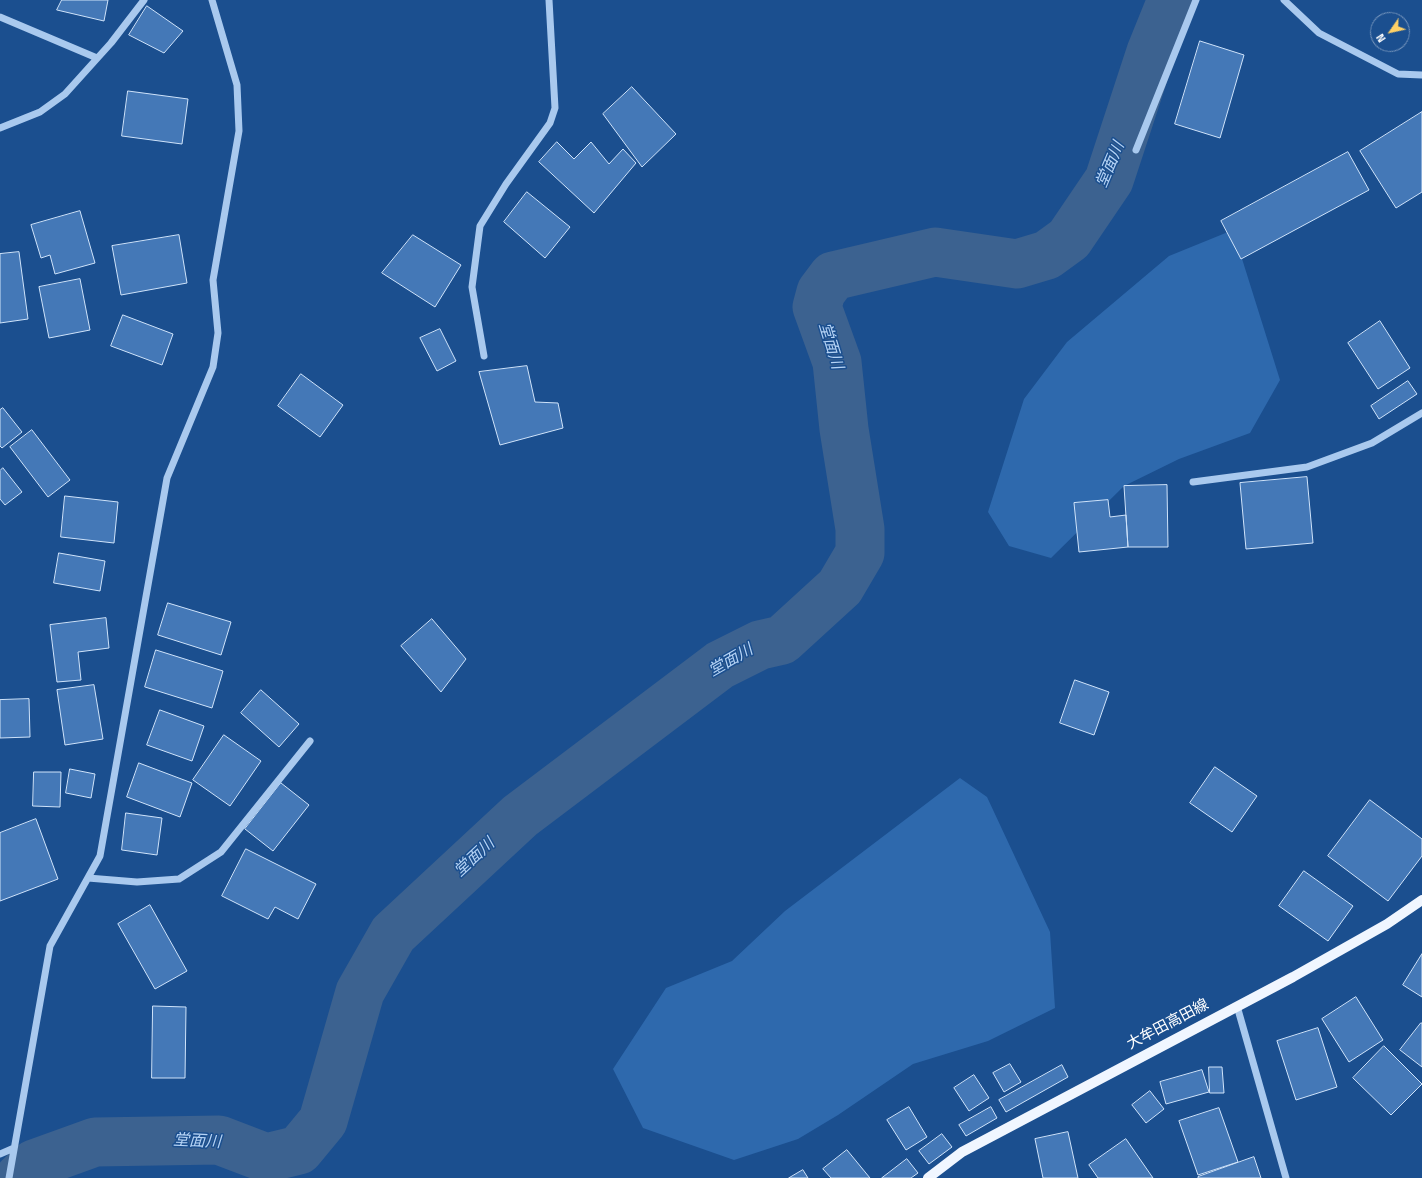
<!DOCTYPE html>
<meta charset="utf-8">
<style>
body{margin:0}
#map{position:relative;width:1422px;height:1178px;overflow:hidden;background:#1b4f8f;font-family:"Titillium Web",sans-serif}
canvas{display:block}
.north{position:absolute;left:1370px;top:12px;width:40px;height:40px;box-sizing:border-box;background:#1b4f8f;border:1px solid #7695bc;border-radius:50%;rotate:236deg;font-size:11px;font-weight:700;line-height:16px;text-align:center;color:#fff}
.north::after{content:'';display:block;margin:auto;width:14px;height:18px;background:#ffd166;clip-path:polygon(50% 0,100% 100%,50% 72%,0 100%)}
</style>
<div id="map">
<canvas width="1422" height="1178"></canvas>
<div class="north">N</div>
</div>
<script>
const g = document.querySelector('canvas').getContext('2d');
g.lineJoin = 'round';
function fillPath(path, color) {
  g.fillStyle = color;
  g.fill(path, 'evenodd');
}
function strokePath(path, color, width, dash) {
  g.strokeStyle = color;
  g.lineWidth = width;
  g.lineCap = dash ? 'butt' : 'round';
  g.setLineDash(dash || []);
  g.stroke(path);
}
function label(font, color, halo, rows, align = 'center') {
  g.font = font + ' "Titillium Web","Noto Sans JP",sans-serif';
  g.lineWidth = 3;
  g.setLineDash([]);
  g.textBaseline = 'middle';
  g.strokeStyle = halo;
  g.fillStyle = color;
  for (const [text, x, y, turn = 0] of rows) {
    g.save();
    g.translate(x, y);
    g.rotate((+turn || 0) * Math.PI / 180);
    g.textAlign = isNaN(turn) ? turn : align;
    if (halo) g.strokeText(text, 0, 0);
    g.fillText(text, 0, 0);
    g.restore();
  }
}
fillPath(new Path2D(`
 M 1233,230 L 1280,380 L 1250,433 L 1179,459 L 1124,486 L 1051,558 L 1009,546 L 988,512 L 1024,399 L 1067,342 L 1169,256 Z
 M 960,778 L 987,797 L 1050,932 L 1055,1008 L 988,1041 L 913,1064 L 838,1115 L 798,1139 L 734,1160 L 643,1128 L 613,1069 L 666,988 L 732,961 L 785,911 Z`), '#2e69ad');
strokePath(new Path2D(`
 M 19,1178 L 34,1164 L 95,1142 L 219,1140 L 266,1158 L 299,1150 L 323,1121 L 360,992 L 393,934 L 520,816 L 720,665 L 760,645 L 782,640 L 840,587 L 860,553 L 860,529 L 844,429 L 837,362 L 817,307 L 821,292 L 833,276 L 935,252 L 1017,264 L 1047,255 L 1069,239 L 1109,180 L 1151,52 L 1172,0`), '#3c6290', 49);
const building = new Path2D(`
 M 62,0 L 108,0 L 104,21 L 57,10 Z
 M 147,6 L 183,31 L 164,53 L 129,35 Z
 M 1200,41 L 1244,55 L 1220,138 L 1175,124 Z
 M 632,87 L 676,134 L 642,167 L 603,114 Z
 M 128,91 L 188,99 L 182,144 L 122,136 Z
 M 1422,112 L 1422,192 L 1396,208 L 1360,151 Z
 M 557,142 L 574,159 L 591,142 L 609,164 L 623,149 L 636,163 L 594,213 L 539,162 Z
 M 1348,152 L 1369,190 L 1241,259 L 1221,221 Z
 M 527,192 L 570,227 L 545,258 L 504,222 Z
 M 80,211 L 95,263 L 55,274 L 50,255 L 41,258 L 31,225 Z
 M 179,235 L 187,283 L 121,295 L 112,246 Z
 M 413,235 L 461,265 L 435,307 L 382,273 Z
 M 19,252 L 28,319 L 0,323 L 0,254 Z
 M 80,279 L 90,330 L 49,338 L 39,287 Z
 M 123,315 L 173,334 L 162,365 L 111,346 Z
 M 1380,321 L 1410,368 L 1378,389 L 1348,343 Z
 M 440,329 L 456,361 L 437,371 L 420,338 Z
 M 527,366 L 535,402 L 558,403 L 563,428 L 500,445 L 479,372 Z
 M 301,374 L 343,405 L 320,437 L 278,406 Z
 M 1408,381 L 1417,394 L 1379,419 L 1371,406 Z
 M 3,408 L 22,432 L 2,448 L 0,446 L 0,410 Z
 M 32,430 L 70,480 L 48,497 L 10,447 Z
 M 3,468 L 22,492 L 5,505 L 0,499 L 0,471 Z
 M 1307,477 L 1313,543 L 1246,549 L 1240,483 Z
 M 1167,485 L 1168,547 L 1128,547 L 1124,486 Z
 M 65,496 L 118,502 L 114,543 L 61,537 Z
 M 1108,500 L 1110,517 L 1126,515 L 1128,547 L 1079,552 L 1074,503 Z
 M 59,553 L 105,561 L 100,591 L 54,583 Z
 M 168,603 L 231,622 L 221,655 L 158,635 Z
 M 106,618 L 109,648 L 78,652 L 81,680 L 57,682 L 50,625 Z
 M 432,619 L 466,659 L 441,692 L 401,646 Z
 M 156,650 L 223,671 L 212,708 L 145,687 Z
 M 1075,680 L 1109,692 L 1094,735 L 1060,723 Z
 M 94,685 L 103,739 L 65,745 L 57,690 Z
 M 261,690 L 299,724 L 279,747 L 241,713 Z
 M 29,699 L 30,737 L 0,738 L 0,700 Z
 M 160,710 L 204,726 L 192,761 L 147,745 Z
 M 224,735 L 261,761 L 230,806 L 193,780 Z
 M 139,763 L 192,783 L 180,817 L 127,797 Z
 M 1215,767 L 1257,796 L 1232,832 L 1190,803 Z
 M 70,769 L 95,774 L 91,798 L 66,793 Z
 M 34,772 L 61,772 L 60,807 L 33,806 Z
 M 281,783 L 309,805 L 273,851 L 245,829 Z
 M 1370,800 L 1422,839 L 1422,856 L 1388,901 L 1328,856 Z
 M 126,813 L 162,818 L 157,855 L 122,850 Z
 M 36,819 L 58,879 L 0,901 L 0,833 Z
 M 246,849 L 316,884 L 298,919 L 275,907 L 268,919 L 222,896 Z
 M 1304,871 L 1353,906 L 1328,941 L 1279,906 Z
 M 150,905 L 187,971 L 155,989 L 118,924 Z
 M 1422,954 L 1422,997 L 1403,985 Z
 M 1356,997 L 1383,1040 L 1349,1062 L 1322,1019 Z
 M 153,1006 L 186,1007 L 185,1078 L 152,1078 Z
 M 1421,1023 L 1422,1023 L 1422,1067 L 1400,1050 Z
 M 1318,1028 L 1337,1087 L 1296,1100 L 1277,1041 Z
 M 1384,1046 L 1422,1084 L 1391,1115 L 1353,1078 Z
 M 1010,1064 L 1021,1082 L 1004,1092 L 993,1073 Z
 M 1062,1065 L 1068,1077 L 1006,1112 L 999,1100 Z
 M 1209,1067 L 1222,1067 L 1224,1093 L 1210,1093 Z
 M 1202,1070 L 1209,1092 L 1166,1104 L 1160,1082 Z
 M 974,1075 L 989,1098 L 969,1111 L 954,1088 Z
 M 1150,1091 L 1164,1109 L 1146,1123 L 1132,1105 Z
 M 909,1107 L 927,1137 L 906,1150 L 887,1120 Z
 M 991,1107 L 997,1118 L 966,1136 L 959,1125 Z
 M 1219,1108 L 1238,1162 L 1198,1175 L 1179,1121 Z
 M 1068,1132 L 1078,1178 L 1043,1178 L 1035,1139 Z
 M 942,1134 L 952,1147 L 929,1164 L 919,1151 Z
 M 1126,1139 L 1153,1178 L 1098,1178 L 1089,1165 Z
 M 847,1150 L 870,1178 L 831,1178 L 823,1169 Z
 M 1254,1157 L 1261,1178 L 1198,1178 L 1198,1177 Z
 M 907,1159 L 918,1173 L 911,1178 L 882,1178 Z
 M 803,1170 L 808,1178 L 789,1178 Z`);
fillPath(building, '#4478b7');
strokePath(building, '#cfe3fa', 1);
strokePath(new Path2D(`
 M 1284,0 L 1319,33 L 1398,74 L 1422,75
 M 0,17 L 97,58
 M 0,128 L 40,112 L 65,94 L 111,43 L 144,0
 M 1136,150 L 1196,0
 M 484,356 L 472,287 L 480,226 L 506,184 L 550,123 L 555,108 L 549,0
 M 1193,482 L 1307,467 L 1372,443 L 1422,413
 M 88,878 L 137,882 L 179,879 L 221,852 L 310,741
 M 1237,1006 L 1286,1178
 M 0,1154 L 14,1148
 M 9,1178 L 50,946 L 100,856 L 167,478 L 213,367 L 218,333 L 213,280 L 239,131 L 237,85 L 212,0`), '#a9c9ee', 7);
strokePath(new Path2D(`
 M 928,1178 L 962,1152 L 1293,977 L 1387,924 L 1422,900`), '#f0f6ff', 10);
label('15px', '#fff', '#1b4f8f', [
 ["大牟田高田線",1168,1025,-28]
]);
label('italic 16px', '#b5d3f5', '#1b4f8f', [
 ["堂面川",1111,165,-67],
 ["堂面川",830,346,73],
 ["堂面川",731,661,-30],
 ["堂面川",475,858,-43],
 ["堂面川",197,1142,3]
]);
</script>
